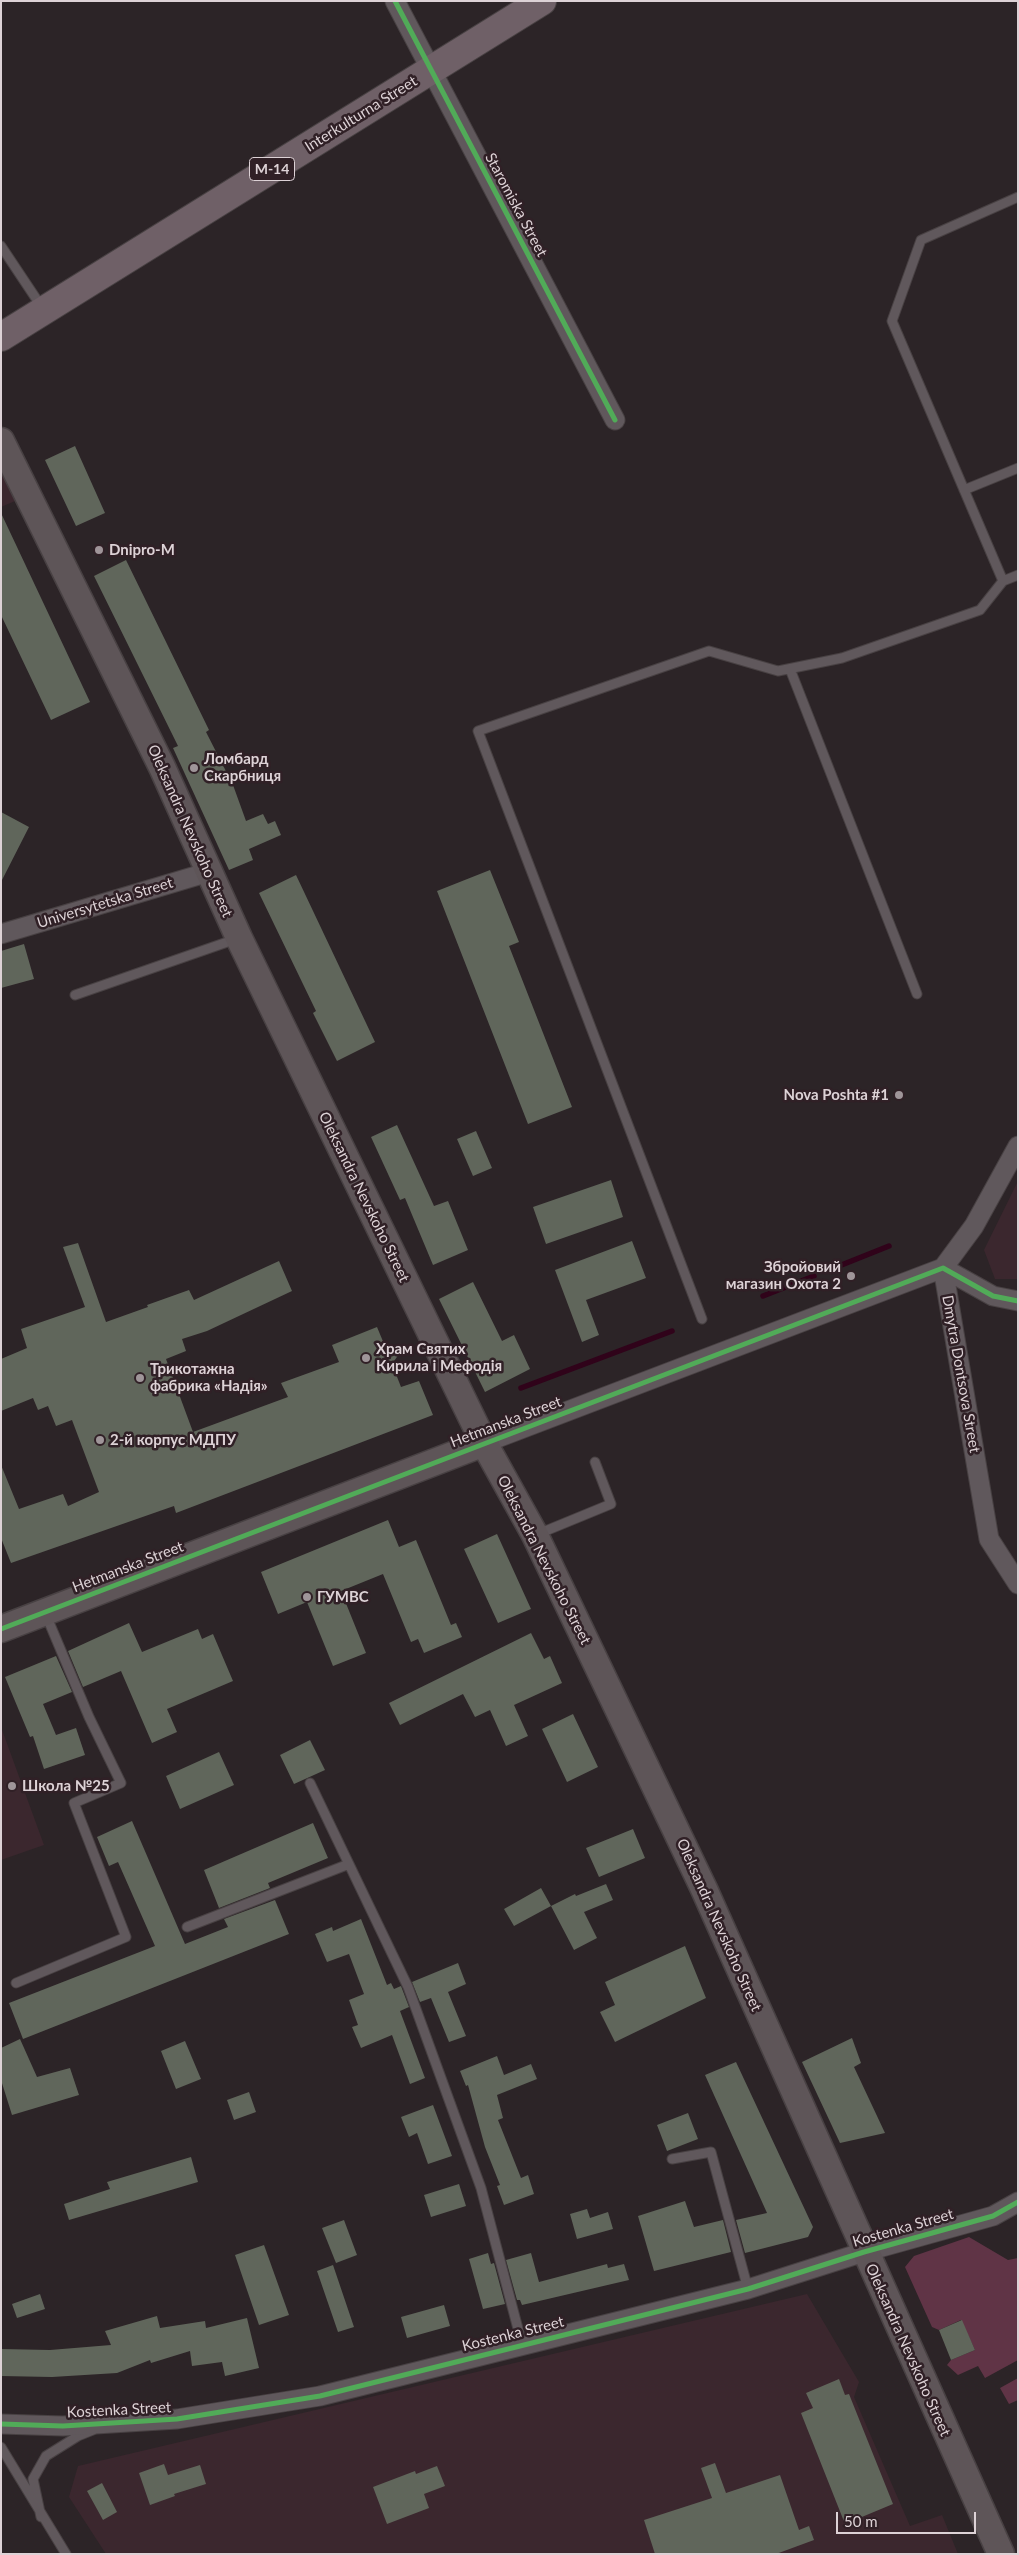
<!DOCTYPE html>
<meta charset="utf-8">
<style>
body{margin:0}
#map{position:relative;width:1019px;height:2555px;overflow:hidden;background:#2c2427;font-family:Lato,sans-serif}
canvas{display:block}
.frame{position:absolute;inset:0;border:2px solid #ddd2d6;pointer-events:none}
.scale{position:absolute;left:836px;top:2512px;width:140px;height:22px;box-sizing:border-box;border:2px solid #ddd2d6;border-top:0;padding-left:6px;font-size:15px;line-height:18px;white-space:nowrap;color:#ddd2d6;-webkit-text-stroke:4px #302026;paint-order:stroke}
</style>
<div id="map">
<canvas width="1019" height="2555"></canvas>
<div class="frame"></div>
<div class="scale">50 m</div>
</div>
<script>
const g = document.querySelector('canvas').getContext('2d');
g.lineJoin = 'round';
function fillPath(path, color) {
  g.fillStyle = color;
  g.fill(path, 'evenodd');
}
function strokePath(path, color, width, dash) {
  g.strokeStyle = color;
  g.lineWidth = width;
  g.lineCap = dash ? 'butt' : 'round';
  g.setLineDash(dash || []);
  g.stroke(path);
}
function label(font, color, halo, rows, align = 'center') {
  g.font = font + ' Lato,sans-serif';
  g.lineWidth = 5;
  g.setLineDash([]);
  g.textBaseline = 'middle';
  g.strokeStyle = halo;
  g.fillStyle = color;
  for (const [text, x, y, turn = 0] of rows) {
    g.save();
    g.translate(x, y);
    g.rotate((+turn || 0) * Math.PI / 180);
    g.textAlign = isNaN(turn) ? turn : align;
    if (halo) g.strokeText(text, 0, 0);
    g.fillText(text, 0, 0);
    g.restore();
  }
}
fillPath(new Path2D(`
 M 1,472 L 15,501 L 1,507 Z
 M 1018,1181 L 1018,1279 L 995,1279 L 984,1250 Z
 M 1,1727 L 44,1845 L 1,1860 Z
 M 807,2294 L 859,2382 L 854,2397 L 910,2526 L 942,2515 L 958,2554 L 106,2554 L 69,2497 L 78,2466 Z`), '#3b272e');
fillPath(new Path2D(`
 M 969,2237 L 1008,2260 L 1018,2258 L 1018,2360 L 985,2378 L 978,2366 L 958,2375 L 947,2365 L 951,2360 L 975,2350 L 961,2320 L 939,2330 L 932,2327 L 905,2267 L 914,2256 Z
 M 1018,2378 L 1018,2400 L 1009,2404 L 1000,2388 Z`), '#603446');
strokePath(new Path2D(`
 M 834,1268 L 889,1246
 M 763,1296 L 814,1276
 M 521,1388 L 672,1331`), '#30031a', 5.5);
fillPath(new Path2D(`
 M 75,446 L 105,513 L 76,526 L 45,460 Z
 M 1,513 L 90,702 L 51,720 L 1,615 Z
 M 126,560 L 209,730 L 206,732 L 233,785 L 246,821 L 263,814 L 268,824 L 275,821 L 281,835 L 249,849 L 253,860 L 229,870 L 173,748 L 178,746 L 94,576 Z
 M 1,812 L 29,827 L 1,882 Z
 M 490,870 L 519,942 L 509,946 L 572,1107 L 528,1124 L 437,891 Z
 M 296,875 L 375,1042 L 337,1061 L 313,1013 L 316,1011 L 259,893 Z
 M 24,944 L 34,979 L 1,988 L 1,951 Z
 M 397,1125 L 434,1206 L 448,1201 L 468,1250 L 433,1265 L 405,1198 L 400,1200 L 371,1137 Z
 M 476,1131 L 492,1168 L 473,1176 L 457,1139 Z
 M 611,1180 L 623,1217 L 546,1244 L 533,1207 Z
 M 632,1241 L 646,1278 L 586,1300 L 599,1335 L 582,1342 L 555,1270 Z
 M 78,1243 L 106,1322 L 148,1307 L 147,1305 L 189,1290 L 194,1300 L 279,1261 L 292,1291 L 207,1331 L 182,1339 L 186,1351 L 166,1359 L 193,1432 L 288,1397 L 281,1383 L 339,1362 L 332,1345 L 377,1327 L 387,1351 L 399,1354 L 392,1364 L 401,1387 L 419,1381 L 433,1415 L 176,1513 L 174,1506 L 11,1563 L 1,1538 L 1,1465 L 19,1509 L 63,1494 L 68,1506 L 99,1492 L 72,1420 L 56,1426 L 48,1406 L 38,1410 L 33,1398 L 1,1411 L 1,1359 L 27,1348 L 21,1329 L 85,1307 L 63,1247 Z
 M 473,1282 L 502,1341 L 514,1335 L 530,1369 L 485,1392 L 439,1299 Z
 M 388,1520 L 399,1547 L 416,1540 L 451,1625 L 456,1623 L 462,1637 L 424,1653 L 418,1639 L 411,1642 L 383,1574 L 341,1591 L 366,1653 L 333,1666 L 307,1602 L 278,1614 L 261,1572 Z
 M 497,1534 L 531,1609 L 498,1623 L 464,1549 Z
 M 129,1623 L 142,1652 L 198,1629 L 202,1639 L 213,1634 L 233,1681 L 167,1709 L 177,1732 L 152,1743 L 121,1671 L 83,1687 L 68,1651 Z
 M 531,1633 L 544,1659 L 550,1656 L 562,1683 L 514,1705 L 528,1736 L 506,1746 L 490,1710 L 475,1717 L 463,1694 L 400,1725 L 389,1703 Z
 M 56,1656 L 72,1692 L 43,1704 L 56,1735 L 76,1728 L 85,1755 L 44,1769 L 33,1736 L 30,1737 L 5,1677 Z
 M 573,1714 L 598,1767 L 567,1782 L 542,1729 Z
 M 310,1740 L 325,1770 L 294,1784 L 280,1755 Z
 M 219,1752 L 234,1785 L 180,1809 L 166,1776 Z
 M 132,1821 L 185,1944 L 228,1927 L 224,1919 L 275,1900 L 289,1934 L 23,2039 L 9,2003 L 155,1946 L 118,1862 L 109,1866 L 97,1837 Z
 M 313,1823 L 328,1858 L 268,1883 L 270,1888 L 219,1908 L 204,1870 Z
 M 633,1829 L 645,1858 L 599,1877 L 586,1848 Z
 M 606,1884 L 613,1900 L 584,1912 L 597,1938 L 574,1950 L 551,1906 L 575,1894 L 576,1896 Z
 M 541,1888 L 551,1906 L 514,1926 L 504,1909 Z
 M 361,1919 L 387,1985 L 391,1983 L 394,1989 L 401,1986 L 409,2007 L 400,2011 L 425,2078 L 410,2084 L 392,2035 L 361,2048 L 352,2027 L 358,2025 L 349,2000 L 364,1994 L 349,1954 L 327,1962 L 315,1934 L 332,1927 L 333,1931 Z
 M 685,1946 L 706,1998 L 615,2042 L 600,2012 L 615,2005 L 605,1982 Z
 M 458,1963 L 466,1984 L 448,1992 L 466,2036 L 449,2042 L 431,1998 L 420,2002 L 412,1982 Z
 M 852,2038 L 861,2063 L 854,2067 L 885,2133 L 840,2143 L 802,2062 Z
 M 20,2039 L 37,2077 L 70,2068 L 79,2095 L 12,2115 L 1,2080 L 1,2048 Z
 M 185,2041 L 201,2079 L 176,2089 L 161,2051 Z
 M 497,2056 L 504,2075 L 531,2064 L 537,2079 L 497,2095 L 503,2118 L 498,2120 L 521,2178 L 528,2175 L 534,2194 L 504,2205 L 497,2186 L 500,2185 L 485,2147 L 468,2085 L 466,2086 L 460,2071 Z
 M 736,2062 L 813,2227 L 808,2237 L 745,2253 L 736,2220 L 767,2213 L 705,2075 Z
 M 249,2092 L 256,2112 L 234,2120 L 227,2100 Z
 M 433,2105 L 452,2156 L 428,2164 L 417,2133 L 409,2137 L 401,2117 Z
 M 688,2113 L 698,2139 L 667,2151 L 657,2125 Z
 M 191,2157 L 198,2182 L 69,2220 L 64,2204 L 110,2189 L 107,2182 Z
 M 459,2184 L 466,2206 L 431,2217 L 424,2195 Z
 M 685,2201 L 694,2227 L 723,2220 L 731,2252 L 654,2271 L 638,2216 Z
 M 587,2209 L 590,2218 L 608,2212 L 613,2229 L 577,2239 L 570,2214 Z
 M 344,2220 L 357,2255 L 336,2263 L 322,2228 Z
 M 264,2245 L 289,2315 L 259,2325 L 235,2255 Z
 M 488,2253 L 491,2264 L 494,2263 L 505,2304 L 483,2309 L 469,2259 Z
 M 531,2253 L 539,2282 L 607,2264 L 608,2268 L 624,2264 L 629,2280 L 522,2305 L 520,2300 L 517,2300 L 506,2260 Z
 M 333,2265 L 354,2327 L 338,2332 L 317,2271 Z
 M 40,2294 L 45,2309 L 17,2318 L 12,2304 Z
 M 444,2305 L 450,2326 L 407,2338 L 401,2317 Z
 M 157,2316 L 160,2328 L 205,2321 L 206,2328 L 247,2318 L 259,2368 L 225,2376 L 222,2362 L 192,2366 L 190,2351 L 151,2363 L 150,2360 L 117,2373 L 52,2377 L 1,2376 L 1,2349 L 50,2350 L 111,2345 L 105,2331 Z
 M 962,2320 L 975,2350 L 951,2360 L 939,2330 Z
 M 839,2379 L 845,2395 L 849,2394 L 893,2504 L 845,2524 L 801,2413 L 813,2408 L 806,2393 Z
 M 715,2463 L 726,2493 L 780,2475 L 799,2530 L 809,2526 L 814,2540 L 776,2554 L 655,2554 L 644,2520 L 712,2498 L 701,2468 Z
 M 164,2464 L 168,2475 L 200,2465 L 206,2484 L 174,2494 L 175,2496 L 150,2505 L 139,2473 Z
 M 437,2466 L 445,2486 L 424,2494 L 429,2508 L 387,2524 L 373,2487 L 415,2471 L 416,2474 Z
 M 102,2483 L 117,2512 L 103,2520 L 87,2491 Z`), '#60665b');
const lane = new Path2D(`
 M 1,246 L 43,309
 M 964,490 L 1018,468
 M 1003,581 L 892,321 L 921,240 L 1018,197
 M 790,669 L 917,994
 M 75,995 L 236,939
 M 702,1319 L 478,731 L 709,651 L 778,671 L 842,658 L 980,610 L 1003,581 L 1018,575
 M 538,1534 L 611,1504 L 595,1462
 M 310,1783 L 408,1987 L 481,2188 L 522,2344
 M 187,1927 L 349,1864
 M 16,1983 L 126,1937 L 74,1803 L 121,1783 L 89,1717 L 46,1615
 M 672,2159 L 711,2152 L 748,2289
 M 1,2447 L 66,2554
 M 41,2517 L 33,2479 L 46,2456 L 78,2436 L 93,2430`);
const street = new Path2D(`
 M 395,1 L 615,420
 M 1,934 L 209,872
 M 1018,1146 L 974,1226 L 943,1268 L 989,1539 L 1018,1584
 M 484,1443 L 943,1268 L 993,1296 L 1018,1301
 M 1,2424 L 63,2426 L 177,2419 L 320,2396 L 748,2289 L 864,2252 L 993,2216 L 1018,2202`);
const secondary = new Path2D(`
 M 1,441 L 162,767 L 239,938 L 484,1443 L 535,1535 L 704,1889 L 1001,2554
 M 1,1629 L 484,1443`);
const highway = new Path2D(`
 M 1,337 L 542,1`);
strokePath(lane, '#484143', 11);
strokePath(street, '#484143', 21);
strokePath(secondary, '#484143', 29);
strokePath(highway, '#484143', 30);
strokePath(lane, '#60585c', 9);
strokePath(street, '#60585c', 19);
strokePath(secondary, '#5e5558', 26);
strokePath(highway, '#6f6067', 28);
strokePath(new Path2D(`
 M 395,1 L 615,420
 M 1,1629 L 943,1268 L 993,1296 L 1018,1301
 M 1,2424 L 63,2426 L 177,2419 L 320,2396 L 748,2289 L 864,2252 L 993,2216 L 1018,2202`), '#51ab58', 5);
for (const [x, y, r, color] of [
 [99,550,5,"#9f9599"],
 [194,768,5,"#9f9599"],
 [899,1095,5,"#9f9599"],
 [851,1276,5,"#9f9599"],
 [366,1358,5,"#9f9599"],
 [140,1378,5,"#9f9599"],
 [100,1440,5,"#9f9599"],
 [307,1597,5,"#9f9599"],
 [12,1786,5,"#9f9599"]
]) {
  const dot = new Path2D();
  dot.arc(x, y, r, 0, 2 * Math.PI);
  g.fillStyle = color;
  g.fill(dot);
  strokePath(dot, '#302026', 2);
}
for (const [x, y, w] of [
 [272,169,45]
]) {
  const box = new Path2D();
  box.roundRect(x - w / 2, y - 11.5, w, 23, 4);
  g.fillStyle = '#302026';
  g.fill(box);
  strokePath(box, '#ddd2d6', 1);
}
label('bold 14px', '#ddd2d6', null, [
 ["М-14",272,169]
]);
label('15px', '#ddd2d6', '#302026', [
 ["Interkulturna Street",361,114,-32],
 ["Staromiska Street",516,205,62],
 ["Oleksandra Nevskoho Street",190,831,66],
 ["Universytetska Street",105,903,-17],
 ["Oleksandra Nevskoho Street",364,1197,64],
 ["Dmytra Dontsova Street",961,1374,80],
 ["Hetmanska Street",506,1422,-21],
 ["Oleksandra Nevskoho Street",544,1560,63],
 ["Hetmanska Street",128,1567,-21],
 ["Oleksandra Nevskoho Street",719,1925,66],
 ["Kostenka Street",903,2228,-16],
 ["Kostenka Street",513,2334,-14],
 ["Oleksandra Nevskoho Street",908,2350,66],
 ["Kostenka Street",119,2410,-3]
]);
label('bold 15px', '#ddd2d6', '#302026', [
 ["Dnipro-M",109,550],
 ["Ломбард",204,759],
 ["Скарбниця",204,776],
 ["Nova Poshta #1",889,1095,"right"],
 ["Збройовий",841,1267,"right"],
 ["магазин Охота 2",841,1284,"right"],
 ["Храм Святих",376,1349],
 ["Кирила і Мефодія",376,1366],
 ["Трикотажна",150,1369],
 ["фабрика «Надія»",150,1386],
 ["2-й корпус МДПУ",110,1440],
 ["ГУМВС",317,1597],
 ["Школа №25",22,1786]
], 'left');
</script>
